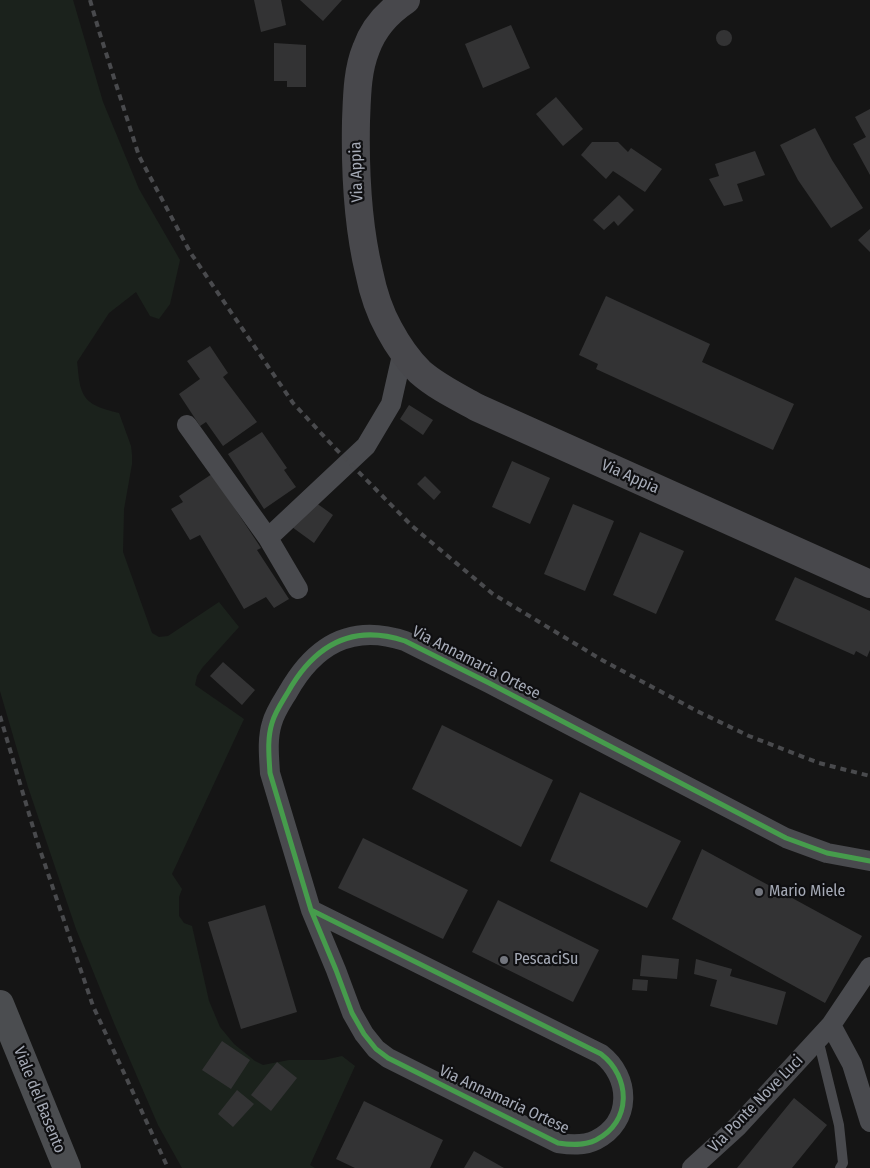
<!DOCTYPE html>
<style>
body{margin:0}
canvas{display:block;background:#151515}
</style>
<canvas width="870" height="1168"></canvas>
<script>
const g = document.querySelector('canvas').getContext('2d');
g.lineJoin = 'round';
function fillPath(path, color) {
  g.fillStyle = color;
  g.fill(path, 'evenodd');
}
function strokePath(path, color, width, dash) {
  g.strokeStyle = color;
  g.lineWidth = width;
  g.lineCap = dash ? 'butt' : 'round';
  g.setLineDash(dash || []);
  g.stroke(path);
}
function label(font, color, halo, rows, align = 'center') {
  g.font = font + ' "Fira Sans Condensed",sans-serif';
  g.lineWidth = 4.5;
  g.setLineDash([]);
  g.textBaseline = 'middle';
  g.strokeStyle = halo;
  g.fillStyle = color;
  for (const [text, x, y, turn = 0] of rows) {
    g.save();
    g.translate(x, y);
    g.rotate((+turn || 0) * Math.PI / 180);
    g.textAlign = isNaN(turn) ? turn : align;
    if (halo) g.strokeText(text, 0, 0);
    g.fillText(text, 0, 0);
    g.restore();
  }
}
fillPath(new Path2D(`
 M 0,0 L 73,0 L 103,102 L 139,189 L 180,260 L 170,304 L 159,319 L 150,316 L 136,292 L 109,313 L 77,362 C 79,375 78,393 90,402 C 95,407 111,411 119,413 L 131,446 L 132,455 L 132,464 L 124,509 L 123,552 L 152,633 L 159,637 L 168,636 L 219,602 L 239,627 L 202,668 L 197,676 L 195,685 L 244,719 L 172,874 L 182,889 L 179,897 L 179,916 L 184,923 L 192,926 L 209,1001 L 220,1027 L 234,1044 L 255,1061 L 263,1065 L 289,1060 L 324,1060 L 342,1056 L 355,1066 L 310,1165 L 315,1168 L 182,1168 L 158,1125 L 114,1023 L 76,929 L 28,787 L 0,691 Z`), '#1b221c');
fillPath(new Path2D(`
 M 254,0 L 281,0 L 286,25 L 261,32 Z
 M 300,0 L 342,0 L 323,21 Z
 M 511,25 L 530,68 L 483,88 L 465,44 Z
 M716 38a8 8 0 1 1 16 0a8 8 0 1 1-16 0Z
 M 274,43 L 306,45 L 306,87 L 287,87 L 287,81 L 274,81 Z
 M 556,97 L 583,129 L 563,146 L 536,114 Z
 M 870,109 L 870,175 L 853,144 L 866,137 L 855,117 Z
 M 815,128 L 832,160 L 863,208 L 831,228 L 798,180 L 780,145 Z
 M 592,142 L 618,142 L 628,152 L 631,148 L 662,169 L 645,192 L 613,171 L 606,179 L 581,155 Z
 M 755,151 L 765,175 L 737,184 L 743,201 L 724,206 L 709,179 L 719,176 L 715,164 Z
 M 619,195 L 634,210 L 618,226 L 614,221 L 604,230 L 593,220 Z
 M 870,229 L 870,252 L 858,240 Z
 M 606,296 L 710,344 L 702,362 L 794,404 L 773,450 L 596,369 L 598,364 L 579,355 Z
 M 210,346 L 228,373 L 223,377 L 257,422 L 223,446 L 206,422 L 200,426 L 179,394 L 200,379 L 187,361 Z
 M 409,405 L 433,420 L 423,435 L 400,419 Z
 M 262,432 L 287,468 L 284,470 L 296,487 L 264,509 L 228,454 Z
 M 512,461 L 550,478 L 530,524 L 492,507 Z
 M 212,474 L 261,548 L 257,550 L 289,599 L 274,608 L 266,597 L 244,609 L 200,535 L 190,540 L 171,509 L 183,502 L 179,496 Z
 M 425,476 L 441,492 L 434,500 L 417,484 Z
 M 312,500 L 333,515 L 314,543 L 292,527 Z
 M 573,504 L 614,521 L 585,591 L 544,574 Z
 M 640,532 L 684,551 L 656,614 L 613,595 Z
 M 795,577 L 870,611 L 870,650 L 867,657 L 856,651 L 854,655 L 775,620 Z
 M 223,662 L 255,690 L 242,705 L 210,676 Z
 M 442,725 L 553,780 L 521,847 L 412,789 Z
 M 580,792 L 681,841 L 647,908 L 550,861 Z
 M 363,838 L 468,890 L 443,939 L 338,888 Z
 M 702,849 L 862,936 L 825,1003 L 672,919 Z
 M 498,900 L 599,950 L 573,1002 L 472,952 Z
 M 265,905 L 297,1012 L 241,1029 L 208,922 Z
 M 642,955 L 679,959 L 677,979 L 640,976 Z
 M 696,959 L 732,969 L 730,976 L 786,992 L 777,1025 L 710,1006 L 717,980 L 694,974 Z
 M 633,979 L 648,980 L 647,991 L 632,990 Z
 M 222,1041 L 250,1060 L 231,1089 L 202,1070 Z
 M 277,1062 L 297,1078 L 271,1111 L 251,1095 Z
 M 237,1090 L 254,1104 L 233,1127 L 218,1114 Z
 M 794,1098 L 827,1125 L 792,1168 L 737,1168 Z
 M 364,1101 L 443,1140 L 430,1168 L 355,1168 L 336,1159 Z
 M 474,1151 L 504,1168 L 464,1168 Z`), '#333334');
strokePath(new Path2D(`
 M 818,1039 L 839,1125 L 843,1163 L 840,1168`), '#494a4e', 10);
strokePath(new Path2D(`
 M 187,425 L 268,538
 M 298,589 L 268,538 L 366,446 L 391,404 L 403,351
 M 311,910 L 601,1054 C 631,1077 632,1122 596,1140 C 584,1146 571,1145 558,1143 L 388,1058 L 376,1049 L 364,1034 L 352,1013 L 336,970 L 311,910 L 270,773 C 269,756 267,739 272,723 C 275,712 282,702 288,692 C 314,646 351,623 405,641 L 489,683 L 786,838 L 827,853 L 870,861
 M 831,1025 L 852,1064 L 870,1122
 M 692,1168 L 738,1126 L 831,1025 L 870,967`), '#494a4e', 20);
strokePath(new Path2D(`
 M 406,0 C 388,12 373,29 366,49 C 357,71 357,97 356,121 C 355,171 357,222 369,272 C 373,292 379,311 389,329 C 397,344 408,360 420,372 C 437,387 458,397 478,408 L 870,584`), '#48484c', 28);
strokePath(new Path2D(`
 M 0,1004 L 67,1168`), '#4b4d50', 28);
strokePath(new Path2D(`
 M 90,0 L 99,31 L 139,156 L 190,252 L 293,403 L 333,446 L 412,526 L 493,594 L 602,660 L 697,711 L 749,736 L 819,763 L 870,776
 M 0,716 L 38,844 L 93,1006 L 168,1168`), '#494a4d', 4, [6, 5]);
strokePath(new Path2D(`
 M 311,910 L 601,1054 C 631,1077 632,1122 596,1140 C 584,1146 571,1145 558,1143 L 388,1058 L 376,1049 L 364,1034 L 352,1013 L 336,970 L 311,910 L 270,773 C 269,756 267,739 272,723 C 275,712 282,702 288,692 C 314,646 351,623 405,641 L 489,683 L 786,838 L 827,853 L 870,861`), '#469c4c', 5);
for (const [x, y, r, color] of [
 [759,892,5,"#73767e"],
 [504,960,5,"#73767e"]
]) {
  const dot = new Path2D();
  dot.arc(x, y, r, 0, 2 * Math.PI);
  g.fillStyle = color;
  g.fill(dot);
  strokePath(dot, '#0f0f11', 2);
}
label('16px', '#a6abb7', '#0f0f11', [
 ["Via Appia",357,172,-92],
 ["Via Appia",630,477,24],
 ["Via Annamaria Ortese",476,663,27],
 ["Viale del Basento",39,1100,68],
 ["Via Annamaria Ortese",504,1100,25],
 ["Via Ponte Nove Luci",756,1104,-46]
]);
label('16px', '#a6abb7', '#0f0f11', [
 ["Mario Miele",769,892],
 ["PescaciSu",514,960]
], 'left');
</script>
